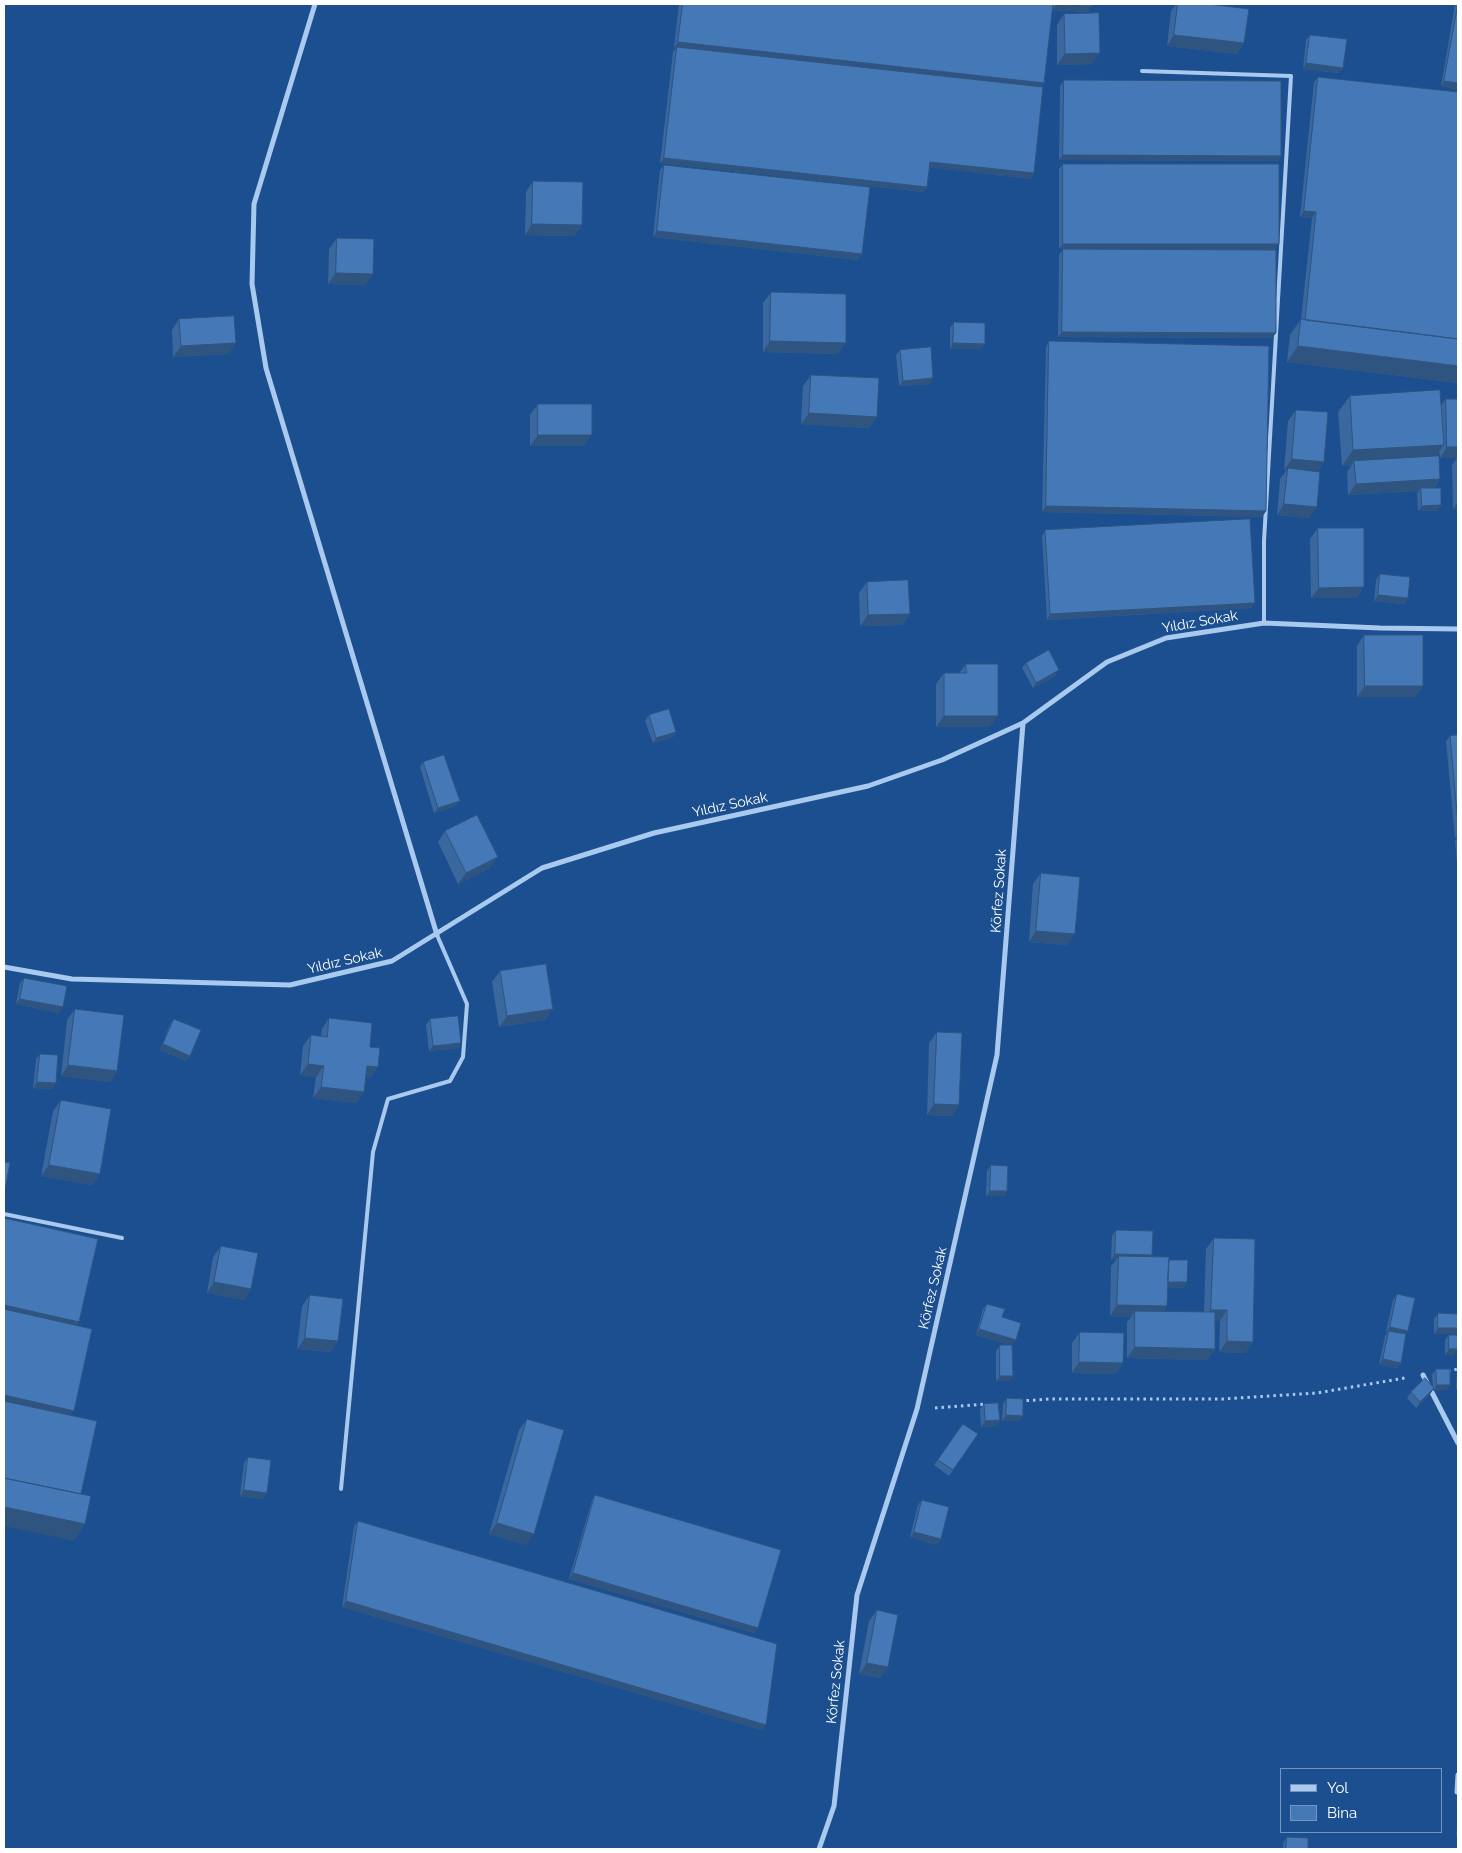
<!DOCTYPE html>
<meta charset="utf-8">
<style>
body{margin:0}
#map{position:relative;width:1462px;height:1853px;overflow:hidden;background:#1b4f8f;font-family:Raleway,sans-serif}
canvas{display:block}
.frame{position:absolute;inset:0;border:5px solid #fff;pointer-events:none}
.legend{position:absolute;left:1280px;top:1768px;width:162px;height:65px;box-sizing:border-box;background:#1b4f8f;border:1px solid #7695bc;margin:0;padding:6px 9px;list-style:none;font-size:15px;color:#fff}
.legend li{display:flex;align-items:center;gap:10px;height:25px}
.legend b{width:25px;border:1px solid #7695bc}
</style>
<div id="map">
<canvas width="1462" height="1853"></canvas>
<div class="frame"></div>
<ul class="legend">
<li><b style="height:6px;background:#a9c9ee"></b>Yol</li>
<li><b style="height:14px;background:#4478b7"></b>Bina</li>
</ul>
</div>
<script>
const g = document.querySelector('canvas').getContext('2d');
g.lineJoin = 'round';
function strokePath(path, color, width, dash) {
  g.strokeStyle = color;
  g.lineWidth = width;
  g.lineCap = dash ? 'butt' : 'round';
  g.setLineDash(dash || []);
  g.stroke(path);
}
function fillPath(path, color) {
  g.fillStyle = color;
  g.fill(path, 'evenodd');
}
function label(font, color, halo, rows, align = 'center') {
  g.font = font + ' Raleway,sans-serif';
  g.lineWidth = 4;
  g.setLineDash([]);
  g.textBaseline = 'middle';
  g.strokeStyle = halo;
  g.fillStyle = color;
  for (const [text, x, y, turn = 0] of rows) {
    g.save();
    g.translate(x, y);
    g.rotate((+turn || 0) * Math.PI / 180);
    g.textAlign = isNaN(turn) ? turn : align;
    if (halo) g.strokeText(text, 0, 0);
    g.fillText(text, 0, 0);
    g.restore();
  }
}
strokePath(new Path2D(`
 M 1448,1371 L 1458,1369
 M 1020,1401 L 1050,1399 L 1222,1399 L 1317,1393 L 1405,1378
 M 935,1408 L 986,1404`), '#a9c9ee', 3, [2.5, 4]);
strokePath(new Path2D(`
 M 1142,71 L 1291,76 L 1264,541 L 1264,623
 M 4,1214 L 122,1238
 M 341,1489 L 373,1152 L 388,1099 L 450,1081 L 463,1057 L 467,1004 L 437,935`), '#a9c9ee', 4);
strokePath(new Path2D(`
 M 315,4 L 254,204 L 252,284 L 266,368 L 437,935
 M 4,967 L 72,979 L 290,985 L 392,961 L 542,868 L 654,833 L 868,786 L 942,760 L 1023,723 L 1107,662 L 1166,638 L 1264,623 L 1380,628 L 1458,629
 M 1423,1375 L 1458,1443
 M 1457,1792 L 1458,1775
 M 819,1849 L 834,1806 L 857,1595 L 917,1409 L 997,1055 L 1023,723`), '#a9c9ee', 5);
fillPath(new Path2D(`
 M 679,4 L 1092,4 L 1088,12 L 1052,10 L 1053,4 L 1044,83 L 1041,87 L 1034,173 L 1030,179 L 930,167 L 927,187 L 923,192 L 660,163 L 673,52 L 676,48 L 674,47 Z
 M 1176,4 L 1208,4 L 1244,43 L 1237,54 L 1167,46 L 1171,11 Z
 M 1455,4 L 1458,4 L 1458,90 L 1441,86 Z
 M 1064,14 L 1092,64 L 1057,65 L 1057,25 Z
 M 1310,35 L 1343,68 L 1339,73 L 1303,69 L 1306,40 Z
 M 1318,77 L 1458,383 L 1287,362 L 1290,335 L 1301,319 L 1312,218 L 1300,217 L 1314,82 Z
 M 1064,80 L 1281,156 L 1277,161 L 1059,160 L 1060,86 Z
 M 1063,164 L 1275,250 L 1109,249 L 1276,333 L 1272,338 L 1058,337 L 1059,255 L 1063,249 L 1059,249 L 1059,169 Z
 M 664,165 L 858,260 L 653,237 L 660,170 Z
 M 533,181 L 582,225 L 574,236 L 525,235 L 526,192 Z
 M 337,238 L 365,285 L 328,284 L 329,249 Z
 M 771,292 L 838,354 L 763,352 L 763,303 Z
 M 179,319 L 236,343 L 228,354 L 173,357 L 172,330 Z
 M 954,322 L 981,349 L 950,349 L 950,328 Z
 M 1049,341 L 1266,511 L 1262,517 L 1042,512 L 1046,347 Z
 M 900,350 L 930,384 L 899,386 L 896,355 Z
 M 811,375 L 877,417 L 869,428 L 801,424 L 803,386 Z
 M 1350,396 L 1441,405 L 1446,399 L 1458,399 L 1458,509 L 1453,509 L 1452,465 L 1457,458 L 1440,458 L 1439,451 L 1436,456 L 1440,479 L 1434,488 L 1437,511 L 1418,511 L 1417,493 L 1419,491 L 1348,495 L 1347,472 L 1351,466 L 1342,466 L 1338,412 Z
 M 538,404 L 584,446 L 530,446 L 530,415 Z
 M 1296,410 L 1324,462 L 1317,472 L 1309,518 L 1277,515 L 1280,479 L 1286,471 L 1284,470 L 1288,421 Z
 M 1318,528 L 1364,587 L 1356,598 L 1311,598 L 1310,539 Z
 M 1045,530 L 1251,608 L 1047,620 L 1042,536 Z
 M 1380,574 L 1408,598 L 1404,604 L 1374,601 L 1376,580 Z
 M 867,582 L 910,614 L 902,625 L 860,626 L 859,593 Z
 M 1364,635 L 1423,686 L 1415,697 L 1357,697 L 1357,646 Z
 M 1026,663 L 1055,676 L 1033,688 L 1022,668 Z
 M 966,664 L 990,727 L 936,727 L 936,684 L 944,673 L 959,673 Z
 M 649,715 L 676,732 L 673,737 L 653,743 L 645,721 Z
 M 1458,735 L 1458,874 L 1455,841 L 1458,837 L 1455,838 L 1446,741 L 1450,736 Z
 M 423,762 L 456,806 L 434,813 L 420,767 Z
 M 445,831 L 490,868 L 458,884 L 438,842 Z
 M 1041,873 L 1067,945 L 1029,942 L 1033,884 Z
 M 500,971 L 553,1009 L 545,1020 L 499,1027 L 492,982 Z
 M 24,978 L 59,1013 L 16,1004 L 20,983 Z
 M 75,1009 L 117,1071 L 110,1082 L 61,1076 L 67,1020 Z
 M 329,1018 L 370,1047 L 371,1078 L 366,1078 L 364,1092 L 356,1103 L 313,1098 L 316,1077 L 300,1075 L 303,1046 L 311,1035 L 321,1037 L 322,1029 Z
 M 174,1019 L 190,1056 L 186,1061 L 160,1050 L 170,1024 Z
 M 430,1019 L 458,1048 L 429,1051 L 426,1025 Z
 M 937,1032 L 952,1116 L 927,1115 L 929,1043 Z
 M 40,1054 L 56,1083 L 52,1089 L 33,1088 L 36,1059 Z
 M 61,1100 L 92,1185 L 41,1176 L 53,1111 Z
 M 991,1165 L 1004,1196 L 986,1196 L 987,1171 Z
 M 1116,1230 L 1152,1255 L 1151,1256 L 1169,1260 L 1187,1282 L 1183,1288 L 1168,1287 L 1164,1311 L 1204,1312 L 1206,1249 L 1214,1238 L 1253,1342 L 1245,1353 L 1219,1352 L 1220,1321 L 1215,1321 L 1215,1349 L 1207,1360 L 1127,1358 L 1127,1322 L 1131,1317 L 1110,1316 L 1111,1266 L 1116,1260 L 1111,1260 L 1112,1236 Z
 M 221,1246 L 244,1300 L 207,1293 L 213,1257 Z
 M 1397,1294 L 1408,1331 L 1406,1334 L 1401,1363 L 1397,1368 L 1379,1364 L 1385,1336 L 1387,1333 L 1386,1332 L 1393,1300 Z
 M 310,1295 L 331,1352 L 297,1349 L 302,1306 Z
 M 987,1304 L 1002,1317 L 1012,1345 L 1013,1376 L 1009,1381 L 996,1381 L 996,1351 L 1000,1345 L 1010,1345 L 976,1335 L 983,1309 Z
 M 1438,1313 L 1458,1314 L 1458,1334 L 1434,1334 L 1434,1319 Z
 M 1080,1332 L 1123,1363 L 1115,1374 L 1072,1373 L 1072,1343 Z
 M 1449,1335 L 1454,1355 L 1445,1355 L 1445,1340 Z
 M 1458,1368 L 1458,1389 L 1456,1389 L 1457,1370 Z
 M 1436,1369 L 1446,1390 L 1433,1390 L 1430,1394 L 1416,1408 L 1407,1398 L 1411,1392 L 1433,1387 L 1432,1375 Z
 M 1007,1398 L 1019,1421 L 1002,1421 L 1003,1404 Z
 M 984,1404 L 1000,1420 L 996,1426 L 981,1427 L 980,1409 Z
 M 527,1419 L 526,1545 L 489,1534 L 519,1430 Z
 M 963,1424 L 978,1434 L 949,1476 L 934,1465 Z
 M 248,1457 L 263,1499 L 240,1496 L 244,1463 Z
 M 595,1495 L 754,1633 L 569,1579 L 592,1500 Z
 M 922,1500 L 941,1539 L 937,1545 L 910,1537 L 918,1505 Z
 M 358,1521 L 762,1730 L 342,1607 L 354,1526 Z
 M 877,1610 L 888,1667 L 880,1678 L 859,1674 L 869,1621 Z
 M 1458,1822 L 1458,1835 L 1456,1835 Z
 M 1287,1837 L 1308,1849 L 1283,1849 L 1283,1843 Z`), '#3a679d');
fillPath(new Path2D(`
 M 1056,5 L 1092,6 L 1088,12 L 1052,10 Z
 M 1174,35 L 1244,43 L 1237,54 L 1167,46 Z
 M 678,42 L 1044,83 L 1040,88 L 674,47 Z
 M 1100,53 L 1092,64 L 1057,65 L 1065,54 Z
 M 1306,63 L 1343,68 L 1339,73 L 1303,69 Z
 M 1444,81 L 1458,83 L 1458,90 L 1441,86 Z
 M 1063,155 L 1281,156 L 1277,161 L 1059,160 Z
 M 664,158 L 927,187 L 923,192 L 660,163 Z
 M 930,162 L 1034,173 L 1030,179 L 926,167 Z
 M 1304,211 L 1316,212 L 1312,218 L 1300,217 Z
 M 532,224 L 582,225 L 574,236 L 525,235 Z
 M 657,231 L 862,254 L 858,260 L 653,237 Z
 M 1063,244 L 1279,244 L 1275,250 L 1059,249 Z
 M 336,273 L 373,274 L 365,285 L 328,284 Z
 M 1062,332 L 1276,333 L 1272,338 L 1058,337 Z
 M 770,341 L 846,343 L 838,354 L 763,352 Z
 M 236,343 L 228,354 L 173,357 L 181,346 Z
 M 953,343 L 985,344 L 981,349 L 950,349 Z
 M 1298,346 L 1458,366 L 1458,383 L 1287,362 Z
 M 933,378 L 930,384 L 899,386 L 903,381 Z
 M 809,413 L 877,417 L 869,428 L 801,424 Z
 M 538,435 L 592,435 L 584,446 L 530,446 Z
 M 1444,445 L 1432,461 L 1354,461 L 1351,466 L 1342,466 L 1353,450 Z
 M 1447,447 L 1458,447 L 1458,456 L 1457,458 L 1440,458 Z
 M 1292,459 L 1324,462 L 1316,473 L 1288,468 L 1286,471 L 1284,470 Z
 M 1440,479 L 1432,490 L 1421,488 L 1419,491 L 1348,495 L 1356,484 Z
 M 1458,501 L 1458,509 L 1453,509 Z
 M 1284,504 L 1317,507 L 1309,518 L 1277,515 Z
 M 1441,505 L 1437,511 L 1418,511 L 1422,506 Z
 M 1046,506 L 1266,511 L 1262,517 L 1042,512 Z
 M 1364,587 L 1356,598 L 1311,598 L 1319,588 Z
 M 1378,595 L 1408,598 L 1404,604 L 1374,601 Z
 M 1255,603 L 1251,608 L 1047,620 L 1050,614 Z
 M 910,614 L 902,625 L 860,626 L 868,615 Z
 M 1059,670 L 1055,676 L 1033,688 L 1036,683 Z
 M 1365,686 L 1423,686 L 1415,697 L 1357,697 Z
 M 944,716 L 998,716 L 990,727 L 936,727 Z
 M 676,732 L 673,737 L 653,743 L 656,738 Z
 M 460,801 L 456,806 L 434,813 L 438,808 Z
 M 498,857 L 490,868 L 458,884 L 466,873 Z
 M 1036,931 L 1075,934 L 1067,945 L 1029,942 Z
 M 20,999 L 63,1007 L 59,1013 L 16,1004 Z
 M 553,1009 L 545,1020 L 499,1027 L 507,1016 Z
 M 461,1043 L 458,1048 L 429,1051 L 433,1046 Z
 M 163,1044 L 190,1056 L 186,1061 L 160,1050 Z
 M 308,1064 L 324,1066 L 316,1077 L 300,1075 Z
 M 68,1065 L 117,1071 L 110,1082 L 61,1076 Z
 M 367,1066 L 378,1067 L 371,1078 L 359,1077 Z
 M 37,1082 L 56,1083 L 52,1089 L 33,1088 Z
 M 321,1087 L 364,1092 L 356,1103 L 313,1098 Z
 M 934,1104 L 959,1105 L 952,1116 L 927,1115 Z
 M 49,1165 L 100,1174 L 92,1185 L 41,1176 Z
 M 990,1191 L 1007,1191 L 1004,1196 L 986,1196 Z
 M 1115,1254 L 1152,1255 L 1148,1261 L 1119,1256 L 1116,1260 L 1111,1260 Z
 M 214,1282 L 251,1289 L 244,1300 L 207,1293 Z
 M 1168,1282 L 1187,1282 L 1183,1288 L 1164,1287 Z
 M 4,1305 L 79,1322 L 75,1328 L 4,1312 Z
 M 1117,1305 L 1167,1306 L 1159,1317 L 1135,1311 L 1131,1317 L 1110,1316 Z
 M 1211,1310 L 1227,1310 L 1220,1321 L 1204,1321 Z
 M 1390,1327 L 1408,1331 L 1405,1336 L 1389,1331 L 1387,1333 L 1386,1332 Z
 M 1438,1328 L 1458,1328 L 1458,1334 L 1434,1334 Z
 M 979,1329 L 1016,1340 L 1012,1346 L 976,1335 Z
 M 305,1338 L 338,1341 L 331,1352 L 297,1349 Z
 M 1227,1341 L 1253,1342 L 1245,1353 L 1219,1352 Z
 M 1135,1347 L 1215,1349 L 1207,1360 L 1127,1358 Z
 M 1449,1349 L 1458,1349 L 1454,1355 L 1445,1355 Z
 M 1383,1359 L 1401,1363 L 1397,1368 L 1379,1364 Z
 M 1079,1362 L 1123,1363 L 1115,1374 L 1072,1373 Z
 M 1000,1376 L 1013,1376 L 1009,1381 L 996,1381 Z
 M 1437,1385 L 1450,1385 L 1446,1390 L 1433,1391 Z
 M 1434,1388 L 1430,1394 L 1416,1408 L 1420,1402 Z
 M 4,1395 L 74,1411 L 70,1416 L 4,1402 Z
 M 1006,1415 L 1023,1416 L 1019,1421 L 1002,1421 Z
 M 1000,1420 L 996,1426 L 981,1427 L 985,1421 Z
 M 244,1490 L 267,1493 L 263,1499 L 240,1496 Z
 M 4,1507 L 85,1524 L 74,1541 L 4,1526 Z
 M 497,1523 L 534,1534 L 526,1545 L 489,1534 Z
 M 914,1532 L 941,1539 L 937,1545 L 910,1537 Z
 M 573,1573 L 758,1628 L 754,1633 L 569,1579 Z
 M 346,1601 L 766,1725 L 762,1730 L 342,1607 Z
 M 867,1663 L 888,1667 L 880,1678 L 859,1674 Z`), '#305480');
const building = new Path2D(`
 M 683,4 L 1053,4 L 1044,83 L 678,42 Z
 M 1056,4 L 1092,4 L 1092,6 L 1056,5 Z
 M 1178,4 L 1208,4 L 1249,9 L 1244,43 L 1174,35 Z
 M 1458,4 L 1458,83 L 1444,81 Z
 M 1099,13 L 1100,53 L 1065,54 L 1064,14 Z
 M 1310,35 L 1347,39 L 1343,68 L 1306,63 Z
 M 677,47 L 1043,87 L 1034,173 L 930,162 L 927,187 L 664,158 Z
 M 1318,77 L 1458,92 L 1458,339 L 1305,320 L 1316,212 L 1304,211 Z
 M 1064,80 L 1281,81 L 1281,156 L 1063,155 Z
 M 1063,164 L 1279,164 L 1279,244 L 1063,244 Z
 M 664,165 L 870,187 L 862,254 L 657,231 Z
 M 533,181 L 583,182 L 582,225 L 532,224 Z
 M 337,238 L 374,239 L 373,274 L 336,273 Z
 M 1063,249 L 1276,250 L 1276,333 L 1062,332 Z
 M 771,292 L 846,294 L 846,343 L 770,341 Z
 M 234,316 L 236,343 L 181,346 L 179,319 Z
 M 1301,319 L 1458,339 L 1458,366 L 1298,346 Z
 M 954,322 L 985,323 L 985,344 L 953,343 Z
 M 1049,341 L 1269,346 L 1266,511 L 1046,506 Z
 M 931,347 L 933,378 L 903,381 L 900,350 Z
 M 811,375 L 879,378 L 877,417 L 809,413 Z
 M 1440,390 L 1444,445 L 1353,450 L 1350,396 Z
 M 1446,399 L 1458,399 L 1458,447 L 1447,447 Z
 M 538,404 L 592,404 L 592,435 L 538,435 Z
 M 1296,410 L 1328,412 L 1324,462 L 1292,459 Z
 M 1439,456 L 1440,479 L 1356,484 L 1354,461 Z
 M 1288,468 L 1320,472 L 1317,507 L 1284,504 Z
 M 1421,488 L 1441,488 L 1441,505 L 1422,506 Z
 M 1250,519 L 1255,603 L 1050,614 L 1045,530 Z
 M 1318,528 L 1364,528 L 1364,587 L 1319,588 Z
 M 1380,574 L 1410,577 L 1408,598 L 1378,595 Z
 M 908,580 L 910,614 L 868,615 L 867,582 Z
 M 1364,635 L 1423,635 L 1423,686 L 1365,686 Z
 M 1049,650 L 1059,670 L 1036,683 L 1026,663 Z
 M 966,664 L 998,664 L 998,716 L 944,716 L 944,673 L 966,673 Z
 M 669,709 L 676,732 L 656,738 L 649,715 Z
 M 1458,735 L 1458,824 L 1450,736 Z
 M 444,755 L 460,801 L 438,808 L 423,762 Z
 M 477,815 L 498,857 L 466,873 L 445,831 Z
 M 1041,873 L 1080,877 L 1075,934 L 1036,931 Z
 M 546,964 L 553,1009 L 507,1016 L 500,971 Z
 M 24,978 L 67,986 L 63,1007 L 20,999 Z
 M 75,1009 L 124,1015 L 117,1071 L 68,1065 Z
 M 458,1016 L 461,1043 L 433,1046 L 430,1019 Z
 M 329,1018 L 372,1023 L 370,1047 L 380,1048 L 378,1067 L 367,1066 L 364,1092 L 321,1087 L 324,1066 L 308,1064 L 311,1035 L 327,1037 Z
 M 174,1019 L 201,1030 L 190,1056 L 163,1044 Z
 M 937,1032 L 962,1033 L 959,1105 L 934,1104 Z
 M 40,1054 L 58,1055 L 56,1083 L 37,1082 Z
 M 61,1100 L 111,1109 L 100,1174 L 49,1165 Z
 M 4,1162 L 10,1163 L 5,1190 L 4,1190 Z
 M 991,1165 L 1008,1166 L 1007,1191 L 990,1191 Z
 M 4,1218 L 98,1239 L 79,1322 L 4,1305 Z
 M 1116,1230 L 1153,1231 L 1152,1255 L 1115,1254 Z
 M 1214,1238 L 1255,1239 L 1253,1342 L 1227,1341 L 1227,1310 L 1211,1310 Z
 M 221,1246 L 258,1253 L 251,1289 L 214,1282 Z
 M 1119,1256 L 1169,1257 L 1167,1306 L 1117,1305 Z
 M 1169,1260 L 1188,1260 L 1187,1282 L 1168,1282 Z
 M 1397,1294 L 1415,1298 L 1408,1331 L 1390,1327 Z
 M 310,1295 L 343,1299 L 338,1341 L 305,1338 Z
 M 987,1304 L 1005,1309 L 1002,1317 L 1021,1323 L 1016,1340 L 979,1329 Z
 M 4,1309 L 92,1329 L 74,1411 L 4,1395 Z
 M 1135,1311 L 1215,1312 L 1215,1349 L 1135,1347 Z
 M 1438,1313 L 1458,1314 L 1458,1328 L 1438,1328 Z
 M 1389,1331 L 1406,1334 L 1401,1363 L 1383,1359 Z
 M 1080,1332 L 1124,1333 L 1123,1363 L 1079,1362 Z
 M 1449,1335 L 1458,1335 L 1458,1349 L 1449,1349 Z
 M 1000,1345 L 1012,1345 L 1013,1376 L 1000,1376 Z
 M 1436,1369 L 1450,1369 L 1450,1385 L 1437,1385 Z
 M 1425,1378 L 1434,1388 L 1420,1402 L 1411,1392 Z
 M 1007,1398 L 1023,1399 L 1023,1416 L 1006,1415 Z
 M 4,1401 L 97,1421 L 81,1494 L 4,1478 Z
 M 998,1403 L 1000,1420 L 985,1421 L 984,1404 Z
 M 527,1419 L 564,1430 L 534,1534 L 497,1523 Z
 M 963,1424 L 978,1434 L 953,1470 L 938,1460 Z
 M 248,1457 L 271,1460 L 267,1493 L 244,1490 Z
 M 4,1478 L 91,1496 L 85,1524 L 4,1507 Z
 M 595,1495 L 781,1550 L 758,1628 L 573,1573 Z
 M 922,1500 L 949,1507 L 941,1539 L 914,1532 Z
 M 358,1521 L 777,1644 L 766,1725 L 346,1601 Z
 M 877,1610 L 898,1615 L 888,1667 L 867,1663 Z
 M 1287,1837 L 1308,1838 L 1308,1849 L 1286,1849 Z`);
fillPath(building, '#4478b7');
strokePath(building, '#305480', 1);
label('14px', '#fff', '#1b4f8f', [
 ["Yıldız Sokak",1200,622,-10],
 ["Yıldız Sokak",730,805,-12],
 ["Körfez Sokak",999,891,-86],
 ["Yıldız Sokak",345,961,-13],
 ["Körfez Sokak",933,1288,-77],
 ["Körfez Sokak",836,1682,-84]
]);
</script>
